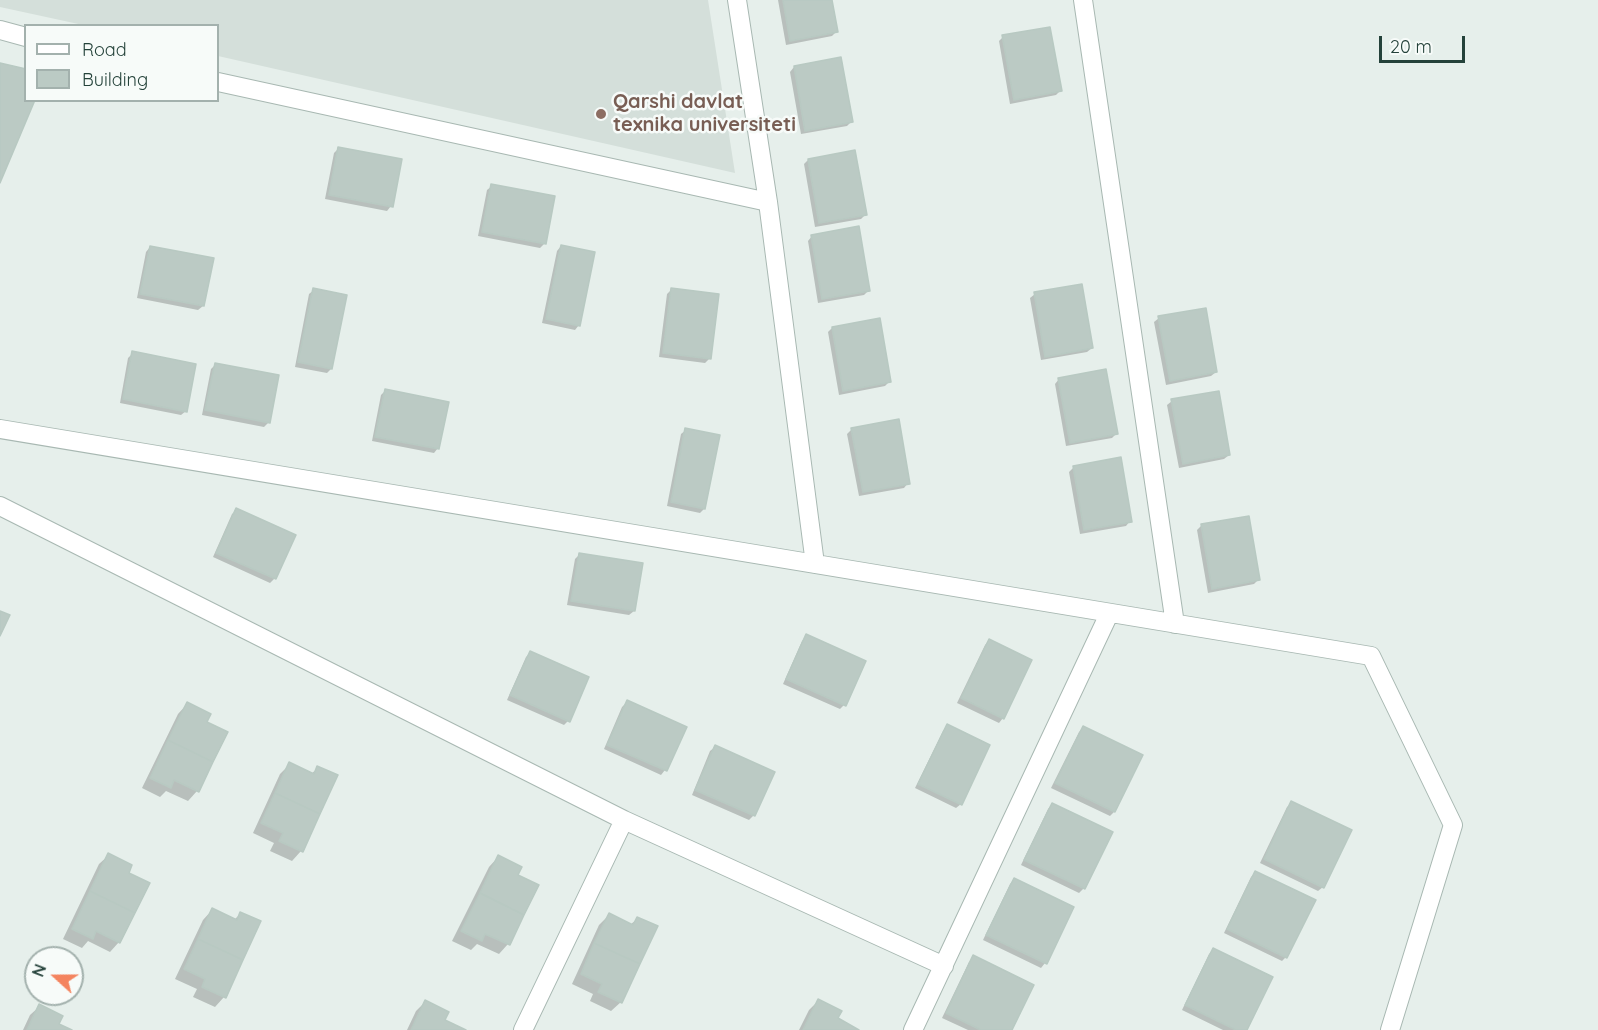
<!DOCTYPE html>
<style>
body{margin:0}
#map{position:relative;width:1598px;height:1030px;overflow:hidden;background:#e6efeb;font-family:Quicksand,sans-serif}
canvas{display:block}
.legend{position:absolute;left:24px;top:24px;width:195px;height:78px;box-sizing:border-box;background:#f7fbf9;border:2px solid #a3b1ad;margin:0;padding:8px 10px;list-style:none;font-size:18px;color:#24423a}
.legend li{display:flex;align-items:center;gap:12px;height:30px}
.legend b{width:30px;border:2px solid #a3b1ad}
.north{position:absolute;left:24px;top:946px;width:60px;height:60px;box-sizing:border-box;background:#f7fbf9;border:2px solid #a3b1ad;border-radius:50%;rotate:291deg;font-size:16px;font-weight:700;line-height:24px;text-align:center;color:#24423a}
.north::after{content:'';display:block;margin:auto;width:21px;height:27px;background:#f4845f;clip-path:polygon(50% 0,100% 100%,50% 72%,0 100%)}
.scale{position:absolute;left:1379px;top:36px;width:86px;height:27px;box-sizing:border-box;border:3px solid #24423a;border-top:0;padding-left:8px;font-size:18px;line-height:21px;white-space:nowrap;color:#24423a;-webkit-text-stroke:4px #f7fbf9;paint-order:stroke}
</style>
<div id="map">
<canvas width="1598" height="1030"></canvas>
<ul class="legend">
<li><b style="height:8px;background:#fff"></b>Road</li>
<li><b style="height:16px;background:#bbcac4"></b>Building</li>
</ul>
<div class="north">N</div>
<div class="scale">20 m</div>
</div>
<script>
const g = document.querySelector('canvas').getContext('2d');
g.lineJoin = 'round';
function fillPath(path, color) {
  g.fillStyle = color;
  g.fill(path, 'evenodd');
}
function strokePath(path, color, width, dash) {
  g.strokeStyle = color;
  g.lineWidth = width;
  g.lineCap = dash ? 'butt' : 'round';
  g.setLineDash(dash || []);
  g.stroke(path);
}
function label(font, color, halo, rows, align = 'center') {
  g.font = font + ' Quicksand,sans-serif';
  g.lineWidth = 5;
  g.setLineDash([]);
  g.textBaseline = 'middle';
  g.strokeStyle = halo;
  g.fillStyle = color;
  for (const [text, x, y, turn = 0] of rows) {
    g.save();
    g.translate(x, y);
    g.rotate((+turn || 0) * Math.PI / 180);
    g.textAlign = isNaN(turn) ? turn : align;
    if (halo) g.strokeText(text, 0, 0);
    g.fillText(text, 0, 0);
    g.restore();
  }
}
fillPath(new Path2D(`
 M 0,0 L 708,0 L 735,173 L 218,56 L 218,26 L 83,25 L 0,7 Z`), '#d4dfda');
fillPath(new Path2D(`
 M 778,0 L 831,0 L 836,32 L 832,36 L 786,45 Z
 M 1003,37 L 1060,91 L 1056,95 L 1010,104 L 999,41 Z
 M 794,67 L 851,122 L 847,126 L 801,134 L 790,72 Z
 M 338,149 L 391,206 L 387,211 L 325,199 L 334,153 Z
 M 808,160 L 866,214 L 861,219 L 815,227 L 804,164 Z
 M 492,186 L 545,243 L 540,248 L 478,236 L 487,190 Z
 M 812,236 L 869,290 L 864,295 L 818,303 L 808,241 Z
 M 561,246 L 579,325 L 575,330 L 542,323 L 557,251 Z
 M 150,247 L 203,306 L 198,310 L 137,298 L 146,252 Z
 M 672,289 L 710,358 L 705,363 L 659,357 L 667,294 Z
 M 314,290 L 331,369 L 327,373 L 295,367 L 309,294 Z
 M 1035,294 L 1092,348 L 1087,352 L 1041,360 L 1030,298 Z
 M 1159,318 L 1216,372 L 1211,376 L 1166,385 L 1154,322 Z
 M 832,328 L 889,382 L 885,386 L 839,395 L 828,332 Z
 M 133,353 L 186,411 L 181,415 L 120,403 L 128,358 Z
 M 216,364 L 268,423 L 264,427 L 202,415 L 211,369 Z
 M 1059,379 L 1116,434 L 1112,438 L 1066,446 L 1055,384 Z
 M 385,391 L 438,448 L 434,453 L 372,441 L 381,395 Z
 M 1172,401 L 1229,455 L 1224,459 L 1179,468 L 1167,405 Z
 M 852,429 L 908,483 L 904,488 L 859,496 L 847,434 Z
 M 686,430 L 704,509 L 700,513 L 667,506 L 681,434 Z
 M 1074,467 L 1130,521 L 1126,526 L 1080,534 L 1069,472 Z
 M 237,510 L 275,578 L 270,583 L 213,557 L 232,514 Z
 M 1201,526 L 1258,580 L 1254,584 L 1208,593 L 1197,530 Z
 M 579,555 L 634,611 L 629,615 L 567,605 L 575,559 Z
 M 806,636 L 844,705 L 840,709 L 783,684 L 802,641 Z
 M 989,640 L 1003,718 L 999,723 L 957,703 L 985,645 Z
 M 530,653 L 568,721 L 564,725 L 507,700 L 526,657 Z
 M 627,702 L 665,770 L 661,775 L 604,749 L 622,707 Z
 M 187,704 L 205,722 L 226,733 L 197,791 L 188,801 L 166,791 L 160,797 L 142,788 L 178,714 Z
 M 947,726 L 961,804 L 956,808 L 915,788 L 943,731 Z
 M 1083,728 L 1114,812 L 1110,816 L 1051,788 L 1079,732 Z
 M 715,747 L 773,773 L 753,816 L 749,820 L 692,795 L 710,751 Z
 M 290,764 L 311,774 L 318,768 L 301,851 L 292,861 L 270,851 L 274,843 L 253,833 L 280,774 Z
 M 1292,803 L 1323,887 L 1318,891 L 1260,863 L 1287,807 Z
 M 1052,804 L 1111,833 L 1084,888 L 1079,893 L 1021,865 L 1048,809 Z
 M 109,855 L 127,873 L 119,942 L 110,952 L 88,941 L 82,948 L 63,939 L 99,864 Z
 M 498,857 L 516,876 L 537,886 L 508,944 L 499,954 L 477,944 L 471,950 L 452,941 L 489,867 Z
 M 1255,873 L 1286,957 L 1282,961 L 1224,933 L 1251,877 Z
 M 1014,879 L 1072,907 L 1045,963 L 1041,968 L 983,940 L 1010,884 Z
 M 212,910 L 234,920 L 240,914 L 259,922 L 224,997 L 215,1007 L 193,997 L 197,989 L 175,979 L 203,920 Z
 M 609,915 L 630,925 L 637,919 L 621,1002 L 611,1011 L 590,1001 L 593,994 L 572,984 L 599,925 Z
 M 1213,950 L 1246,1030 L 1223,1030 L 1182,1010 L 1209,954 Z
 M 974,957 L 1010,1030 L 968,1030 L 942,1018 L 969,962 Z
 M 818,1001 L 836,1019 L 857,1030 L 799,1030 L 809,1010 Z
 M 425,1002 L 443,1020 L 463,1030 L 407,1030 L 416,1011 Z
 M 40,1006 L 58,1025 L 69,1030 L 23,1030 L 30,1015 Z`), '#0003');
const building = new Path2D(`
 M 783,0 L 832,0 L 838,32 L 790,41 Z
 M 1050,27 L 1062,91 L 1014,100 L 1002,35 Z
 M 841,57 L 853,122 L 805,131 L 794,66 Z
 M 0,63 L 26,69 L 26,100 L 35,100 L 0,183 Z
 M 338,147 L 402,159 L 393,207 L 329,195 Z
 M 855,150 L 867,215 L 819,223 L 808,159 Z
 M 491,184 L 555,196 L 546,244 L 482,232 Z
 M 859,226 L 870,291 L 822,299 L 811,235 Z
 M 561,245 L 595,252 L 580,326 L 546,319 Z
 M 150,246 L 214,258 L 204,306 L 140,294 Z
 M 1082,284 L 1093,348 L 1045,357 L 1034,292 Z
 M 313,288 L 347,295 L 332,369 L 298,362 Z
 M 671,288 L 719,294 L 711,359 L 663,353 Z
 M 1206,308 L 1217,372 L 1170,381 L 1158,316 Z
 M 880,318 L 891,382 L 843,391 L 832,327 Z
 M 132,351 L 196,364 L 187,412 L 123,399 Z
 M 215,363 L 279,375 L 270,423 L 205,410 Z
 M 1106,369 L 1118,434 L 1070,443 L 1058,378 Z
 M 385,389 L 449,402 L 439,449 L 375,437 Z
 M 1219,391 L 1230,455 L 1183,464 L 1171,399 Z
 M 899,419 L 910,484 L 863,492 L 851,428 Z
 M 685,428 L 720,435 L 705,509 L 671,502 Z
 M 1121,457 L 1132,522 L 1084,530 L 1073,466 Z
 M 236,508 L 296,535 L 276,579 L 216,553 Z
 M 1249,516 L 1260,580 L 1212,589 L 1201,524 Z
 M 579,553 L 643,563 L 635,611 L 571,601 Z
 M 0,611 L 10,615 L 0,636 Z
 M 806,634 L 866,661 L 846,706 L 786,679 Z
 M 989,639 L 1032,660 L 1004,719 L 961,698 Z
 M 530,651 L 589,677 L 570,722 L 510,695 Z
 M 627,700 L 687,727 L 667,771 L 607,745 Z
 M 187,702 L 211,714 L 207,722 L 228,732 L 213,762 L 168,740 Z
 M 947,724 L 990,745 L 962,805 L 918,784 Z
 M 1083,726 L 1143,755 L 1115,812 L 1055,783 Z
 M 168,740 L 213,762 L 199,792 L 174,780 L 171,788 L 150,778 Z
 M 715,745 L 775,772 L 755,816 L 695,790 Z
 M 289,762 L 314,774 L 317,766 L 338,775 L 320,814 L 275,793 Z
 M 275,793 L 320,814 L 303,852 L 279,841 L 283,833 L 261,823 Z
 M 1291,801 L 1352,830 L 1324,888 L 1264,859 Z
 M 1052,803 L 1113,832 L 1085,889 L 1024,860 Z
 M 108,853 L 132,865 L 129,873 L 150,883 L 135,913 L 90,891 Z
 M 498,855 L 522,867 L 518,875 L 539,885 L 524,915 L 480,893 Z
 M 1255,871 L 1316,900 L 1287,958 L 1227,929 Z
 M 1014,878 L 1074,907 L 1047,964 L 986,935 Z
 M 90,891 L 135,913 L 120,943 L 96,931 L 93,939 L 72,929 Z
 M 480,893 L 524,915 L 510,945 L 485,934 L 482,941 L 461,931 Z
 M 212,908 L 237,920 L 240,912 L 261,921 L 243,960 L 198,939 Z
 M 609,913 L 633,925 L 637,917 L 658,926 L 640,964 L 594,943 Z
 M 198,939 L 243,960 L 226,998 L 202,987 L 205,979 L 184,969 Z
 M 594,943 L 640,964 L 622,1003 L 598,992 L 602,984 L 581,974 Z
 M 1213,948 L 1273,977 L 1247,1030 L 1236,1030 L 1185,1005 Z
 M 973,955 L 1034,985 L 1012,1030 L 981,1030 L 946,1013 Z
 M 818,999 L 842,1011 L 838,1018 L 859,1030 L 803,1030 Z
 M 425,1000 L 449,1012 L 445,1020 L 466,1030 L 411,1030 Z
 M 39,1004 L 63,1016 L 59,1024 L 72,1030 L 27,1030 Z`);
fillPath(building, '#bbcac4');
strokePath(building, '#b8c9c2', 1.5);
const street = new Path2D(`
 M 737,0 L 768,202 L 815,564
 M 1083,0 L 1175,624
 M 0,30 L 26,37
 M 218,82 L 768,202
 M 0,429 L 1371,656 L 1453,825 L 1390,1030
 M 0,506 L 624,820 L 944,966
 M 523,1030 L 624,820
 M 913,1030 L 1109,614`);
strokePath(street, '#a8b8b2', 20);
strokePath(street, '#fff', 18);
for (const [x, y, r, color] of [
 [601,114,6,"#8d6e63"]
]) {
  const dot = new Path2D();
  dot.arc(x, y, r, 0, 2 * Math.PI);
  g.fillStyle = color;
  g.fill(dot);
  strokePath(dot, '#f7fbf9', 2);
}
label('bold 20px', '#785e54', '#f7fbf9', [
 ["Qarshi davlat",613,102],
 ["texnika universiteti",613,125]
], 'left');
</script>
